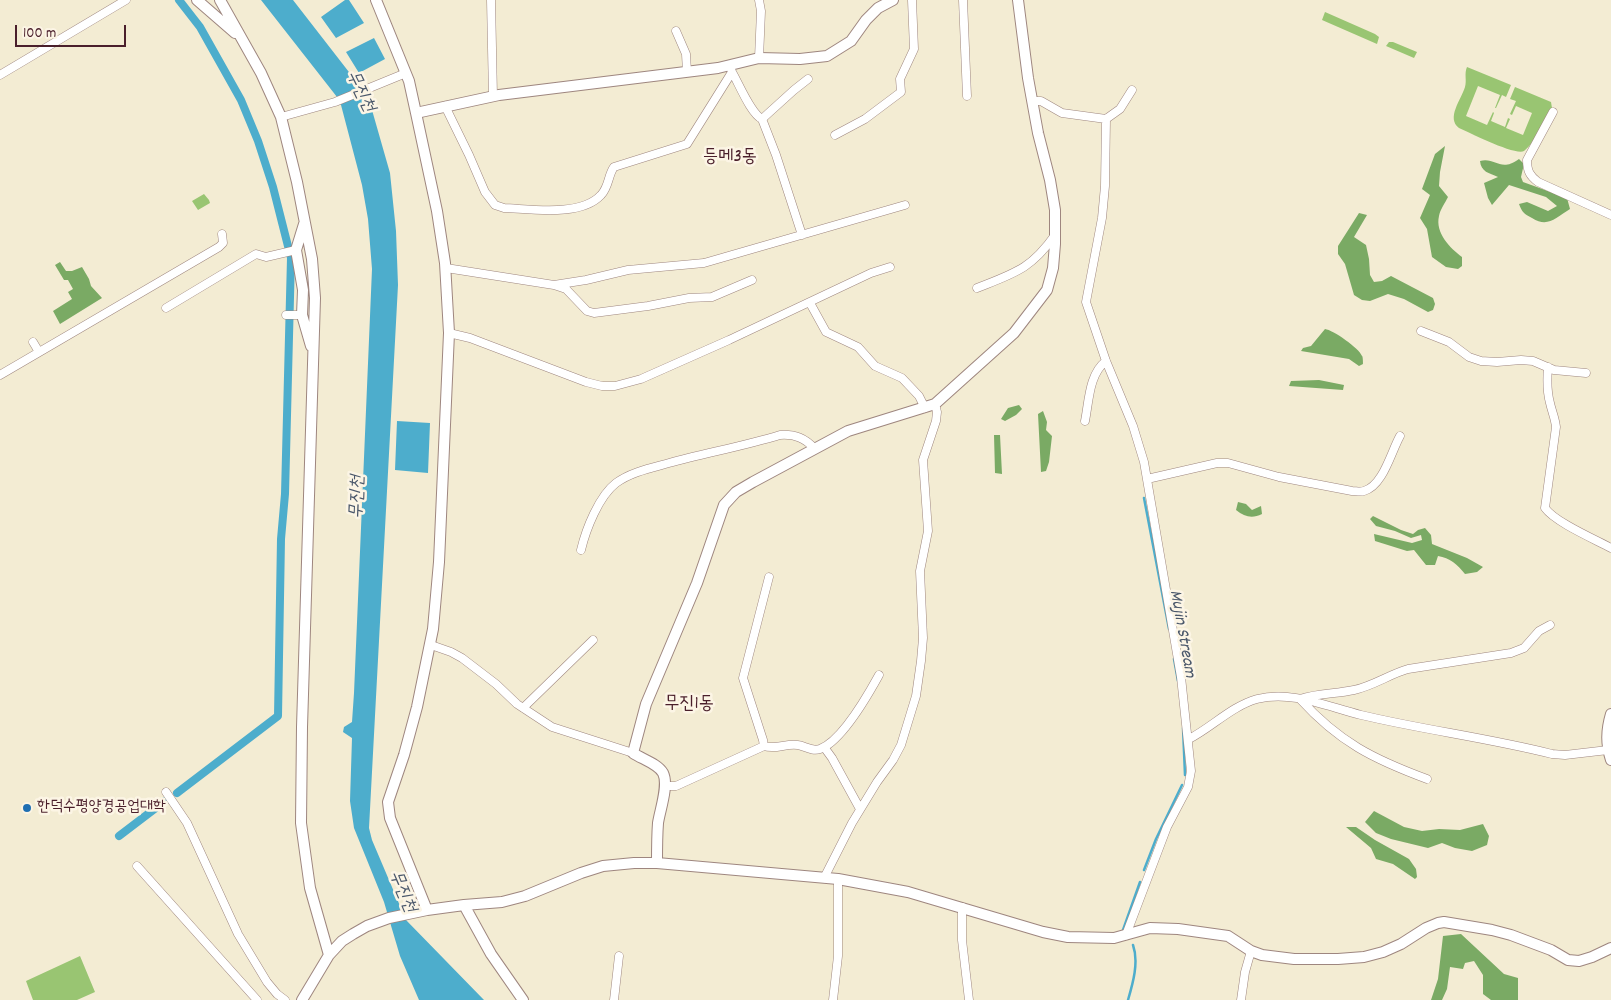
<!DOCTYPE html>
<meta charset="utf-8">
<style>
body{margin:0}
#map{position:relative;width:1611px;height:1000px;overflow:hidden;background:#f3ecd3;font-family:Dekko,sans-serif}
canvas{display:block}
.scale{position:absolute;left:15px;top:25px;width:111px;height:22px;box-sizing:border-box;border:2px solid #4a1f2b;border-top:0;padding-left:6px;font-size:15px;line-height:18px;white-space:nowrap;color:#4a1f2b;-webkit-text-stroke:4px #fcf5e5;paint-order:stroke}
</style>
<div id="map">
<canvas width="1611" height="1000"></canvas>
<div class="scale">100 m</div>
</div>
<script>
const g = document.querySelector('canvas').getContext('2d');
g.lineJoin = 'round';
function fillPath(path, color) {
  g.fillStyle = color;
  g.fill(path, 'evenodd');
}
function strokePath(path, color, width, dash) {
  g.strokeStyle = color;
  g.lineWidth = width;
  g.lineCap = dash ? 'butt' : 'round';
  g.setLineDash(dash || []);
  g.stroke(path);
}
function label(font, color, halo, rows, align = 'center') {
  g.font = font + ' Dekko,"Poor Story",sans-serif';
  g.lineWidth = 5;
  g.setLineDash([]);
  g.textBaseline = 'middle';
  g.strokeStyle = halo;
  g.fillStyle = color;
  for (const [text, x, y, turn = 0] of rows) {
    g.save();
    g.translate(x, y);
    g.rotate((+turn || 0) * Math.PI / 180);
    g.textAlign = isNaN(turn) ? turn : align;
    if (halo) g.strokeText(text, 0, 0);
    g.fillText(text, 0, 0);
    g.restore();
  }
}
fillPath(new Path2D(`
 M 1325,12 L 1375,34 L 1379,37 L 1377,44 L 1322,20 Z
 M 1389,42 L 1393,42 L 1417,52 L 1414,58 L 1386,46 Z
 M 1467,67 L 1511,85 L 1506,97 L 1502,95 L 1496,108 L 1495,108 L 1500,95 L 1478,86 L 1466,116 L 1487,125 L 1493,112 L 1494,113 L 1491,121 L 1505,127 L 1508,118 L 1510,119 L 1506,128 L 1523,135 L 1532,113 L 1516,106 L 1512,115 L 1510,114 L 1516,101 L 1510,99 L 1515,87 L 1551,102 L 1552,108 C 1545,120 1535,143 1524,151 C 1516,156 1470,133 1459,128 C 1446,118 1461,100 1465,87 C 1467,80 1464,74 1467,67 Z
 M 204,194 L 209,200 L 210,203 L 198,210 L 192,201 Z
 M 80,956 L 95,992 L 77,1000 L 33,1000 L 26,981 Z`), '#99c572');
fillPath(new Path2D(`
 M 1445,146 L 1440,172 L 1439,186 L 1448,197 C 1445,203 1440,210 1439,216 C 1435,233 1450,248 1462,257 L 1462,266 L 1458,269 L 1446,267 L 1432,257 L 1427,229 L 1420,218 L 1430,195 L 1422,189 L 1435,154 Z
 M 1519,159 L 1524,164 L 1521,177 L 1523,182 L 1567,198 L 1570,209 C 1555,218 1548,228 1532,218 C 1524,214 1522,212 1519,204 L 1527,202 L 1548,211 L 1557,206 L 1546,197 L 1509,185 L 1492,205 L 1488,198 L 1484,183 L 1498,177 C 1489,173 1481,172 1480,161 C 1496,157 1500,173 1519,159 Z
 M 1359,213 L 1367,215 L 1354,237 L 1366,245 L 1369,259 L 1370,275 L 1374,282 L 1382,281 L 1391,276 L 1433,298 L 1435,304 L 1433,310 L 1428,312 L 1404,299 L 1388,294 L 1370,301 L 1362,300 L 1354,295 L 1345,264 L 1338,254 L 1338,246 Z
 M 60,262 L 66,271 L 72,271 L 82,267 L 89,279 L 91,286 L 102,298 L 60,324 L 53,311 L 72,299 L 68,292 L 73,289 L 68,280 L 64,280 L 55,265 Z
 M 1325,329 C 1333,330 1359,348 1362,356 C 1363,356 1363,364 1363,364 L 1359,366 L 1349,359 L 1301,351 L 1303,348 L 1311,346 Z
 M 1319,380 L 1344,385 L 1343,390 L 1289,386 L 1291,381 Z
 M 1019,405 L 1022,409 L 1016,415 L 1005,421 L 1001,419 L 1008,408 Z
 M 1043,411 L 1047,422 L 1046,430 L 1052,436 L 1049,462 L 1046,471 L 1041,472 L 1038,414 Z
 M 994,435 L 1000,435 L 1002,474 L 995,473 Z
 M 1238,502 L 1246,504 L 1252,510 L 1261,506 L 1262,514 C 1252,519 1245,517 1236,510 Z
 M 1373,516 L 1401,530 L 1413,534 L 1418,530 L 1425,528 L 1431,535 L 1432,544 L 1467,558 L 1483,567 L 1477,572 L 1465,574 C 1457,564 1450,558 1438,556 L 1435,565 L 1426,565 L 1414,550 L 1407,551 L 1375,541 L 1374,534 L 1412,543 L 1422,540 L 1421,535 L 1411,538 L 1395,531 L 1376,526 L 1370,519 Z
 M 1374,811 L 1404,827 L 1422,831 L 1439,829 L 1460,830 L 1483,824 L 1489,836 L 1487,845 L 1472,851 L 1455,848 L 1442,843 L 1428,848 L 1391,839 L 1376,833 L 1365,822 Z
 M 1346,827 L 1356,827 L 1375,840 L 1409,859 L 1416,869 L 1417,877 L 1415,879 L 1393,864 L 1376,859 L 1371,848 Z
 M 1461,934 L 1504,974 L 1518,978 L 1518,1000 L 1491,1000 L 1483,994 L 1483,975 L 1474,961 L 1465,963 L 1463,969 L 1450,967 L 1447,989 L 1442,1000 L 1431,1000 L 1438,979 L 1443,936 Z`), '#7aaa64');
fillPath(new Path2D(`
 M 261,0 L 293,0 L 359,85 L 370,103 L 390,173 L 396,231 L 398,285 L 369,828 L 372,840 L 406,920 L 484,1000 L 419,1000 L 400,956 L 384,902 L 354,828 L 350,801 L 352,738 L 343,732 L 344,727 L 352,722 L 354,693 L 372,269 L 368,219 L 362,185 L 341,105 L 337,97 Z
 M 345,0 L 349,0 L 364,23 L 336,38 L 321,17 Z
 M 374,38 L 385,59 L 359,73 L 346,52 Z
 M 397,421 L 430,423 L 428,473 L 395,470 Z`), '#4dadcc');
strokePath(new Path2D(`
 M 1144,498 L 1169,629
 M 1174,659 L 1178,681
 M 1183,728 L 1185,775
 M 1144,870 L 1156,839 L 1182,785
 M 1123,930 L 1140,882
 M 1128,1000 C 1133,983 1139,962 1133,945`), '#4dadcc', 2.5);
strokePath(new Path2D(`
 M 177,793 L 278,716 L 281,539 L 285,494 L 291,258 L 273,187 L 258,141 L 241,100 L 200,27 L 179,0
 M 119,836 L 165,801`), '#4dadcc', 8);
const minor = new Path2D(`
 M 491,0 L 493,96
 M 963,0 L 967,96
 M 676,31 L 686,54 L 687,72
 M 759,58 L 761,11 L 759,0
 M 732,72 C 739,84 751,114 762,119 L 794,90 L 808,79
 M 0,75 L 126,0
 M 1032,101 L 1041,101 L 1062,113 L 1106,119 L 1120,109 L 1132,90
 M 445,106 L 469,155 L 485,192 L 495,205 L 504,208 C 531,209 581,217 601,195 C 609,187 608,175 614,167 L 687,144 L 732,72 L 730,66
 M 1553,112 L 1527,160 C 1527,171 1530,176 1538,182 L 1611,215
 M 281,117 L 335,102 L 406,73
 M 762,119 L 776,155 L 802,235
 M 1106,119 L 1105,186 L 1102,218 L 1086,302 L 1106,361 L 1133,426 L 1144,462 L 1181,677 L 1191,771 L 1188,787 L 1167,827 L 1126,935
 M 835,135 L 865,119 L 901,92 L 900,79 L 914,49 L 912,0
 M 446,268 L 554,285 L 566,289 L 587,311 L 594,313 L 648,306 L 689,298 L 712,297 L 752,280
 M 554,285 L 586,280 L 628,270 L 704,263 L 905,205
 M 977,288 C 1015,273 1031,269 1055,235
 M 810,303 L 826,332 L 858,347 L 875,366 L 902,378 L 919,396 L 925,408
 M 166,308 L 256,254 L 266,257 L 296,250
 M 286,315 L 302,315
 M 1421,331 L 1449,342 L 1469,357 L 1481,361 L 1497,362 L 1521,360 L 1533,361 L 1554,370 L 1586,373
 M 449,333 L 470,338 L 586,382 L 602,386 L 615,386 L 641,379 L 729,340 L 871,273 L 890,267
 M 33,342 L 39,352
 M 1548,367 C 1547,379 1547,392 1550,403 C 1552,412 1555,418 1556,427 L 1545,508 C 1555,522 1594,539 1611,548
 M 0,375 L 219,247 L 223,243 L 222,234
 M 1085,421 C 1089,401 1089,374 1106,361
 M 1147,479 L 1217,463 L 1228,463 L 1279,477 L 1352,491 C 1356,491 1360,492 1364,491 C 1383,486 1391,452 1400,436
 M 581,550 C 586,529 599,496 616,483 C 631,472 651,468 669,463 C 706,453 744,446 780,435 C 795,434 805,438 815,449
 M 431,645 L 451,652 L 462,658 L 496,684 L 517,704 L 552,727 L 633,753
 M 523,708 L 593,640
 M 1189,739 C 1212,727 1232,706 1257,699 C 1292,690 1328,707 1361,715 C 1424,730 1489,738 1552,754 L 1565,755 L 1608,750
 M 764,746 C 776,750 786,743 798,745 C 805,746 812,752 820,749 C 842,741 868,695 879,675
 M 824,747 L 832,758 L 860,809
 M 1427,779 C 1373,759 1339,742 1300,699 C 1318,693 1336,694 1354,690 C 1373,686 1390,674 1408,669 L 1511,653 L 1524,648 L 1539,631 L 1550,625
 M 664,786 L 676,786 L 764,746 L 763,740 L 743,678 L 769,577
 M 166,792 L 187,823 L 238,934 L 267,982 L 277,994 L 285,1000
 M 137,866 L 257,1000
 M 824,878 L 852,823 L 877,782 L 893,760 L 901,745 L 916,696 L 921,661 L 923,638 L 920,571 L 928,531 L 923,460 L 936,421 L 937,412 L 935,404
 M 962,907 L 962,940 L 969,1000
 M 614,1000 L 619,956
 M 833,1000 L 838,956 L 838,879
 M 1241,1000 L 1245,972 L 1251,951`);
const tertiary = new Path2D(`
 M 197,0 L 235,33
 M 220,0 L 261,73 L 281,117 L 297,182 L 312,259 L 315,298 L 302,727 L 301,823 L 310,888 L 329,955 L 302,1000
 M 376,0 L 409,81 L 416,113 L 437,211 L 445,263 L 449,333 L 439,562 L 433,629 L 417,707 L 404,755 L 388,802 L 390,818 L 427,910
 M 416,113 L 499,95 L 718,68 L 759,58 L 800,59 L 827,56 L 851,41 L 866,20 L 878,8 L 893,0
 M 304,224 L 296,250 L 303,290 L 302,315 L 311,346
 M 1611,714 C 1606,731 1606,744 1611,760
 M 657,863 C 657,850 657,836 658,823 C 660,810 669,785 663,773 C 658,764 642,759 633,753 L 646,704 L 697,583 L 724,505 L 736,492 L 753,482 L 848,431 L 935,404 L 1014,333 L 1047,290 L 1053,268 L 1055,244 L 1055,210 L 1050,180 L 1038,133 L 1028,78 L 1018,0
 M 464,905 L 491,954 L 523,1000
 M 329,955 L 342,941 L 353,934 L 367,926 L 389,918 L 427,910 L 464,905 L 502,902 L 525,896 L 581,873 L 603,866 L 634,863 L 657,863 L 838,879 L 908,892 L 1043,932 L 1068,937 L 1114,938 L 1150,928 L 1178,929 L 1228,936 L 1251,951 L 1262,955 L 1294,959 L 1338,959 L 1364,957 L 1383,952 L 1401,944 L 1426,928 L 1438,923 L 1444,922 L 1492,930 L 1511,935 L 1551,950 L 1568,960 L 1579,961 L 1592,957 L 1611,948`);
strokePath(minor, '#9e867f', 9);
strokePath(tertiary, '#9e867f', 12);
strokePath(minor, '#fff', 8);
strokePath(tertiary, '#fff', 10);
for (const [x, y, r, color] of [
 [27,808,5,"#1f6fb2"]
]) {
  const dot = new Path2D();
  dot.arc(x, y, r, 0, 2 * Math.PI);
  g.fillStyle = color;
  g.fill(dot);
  strokePath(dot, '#fcf5e5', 2);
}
label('16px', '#4a1f2b', '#fcf5e5', [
 ["한덕수평양경공업대학",37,808]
], 'left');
label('italic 18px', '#4b586b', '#fcf5e5', [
 ["무진천",359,92,64],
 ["무진천",359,497,-88],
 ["Mujin Stream",1181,634,80],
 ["무진천",401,892,67]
]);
label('19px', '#4a1f2b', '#fcf5e5', [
 ["등메3동",730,158],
 ["무진1동",689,705]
]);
</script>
